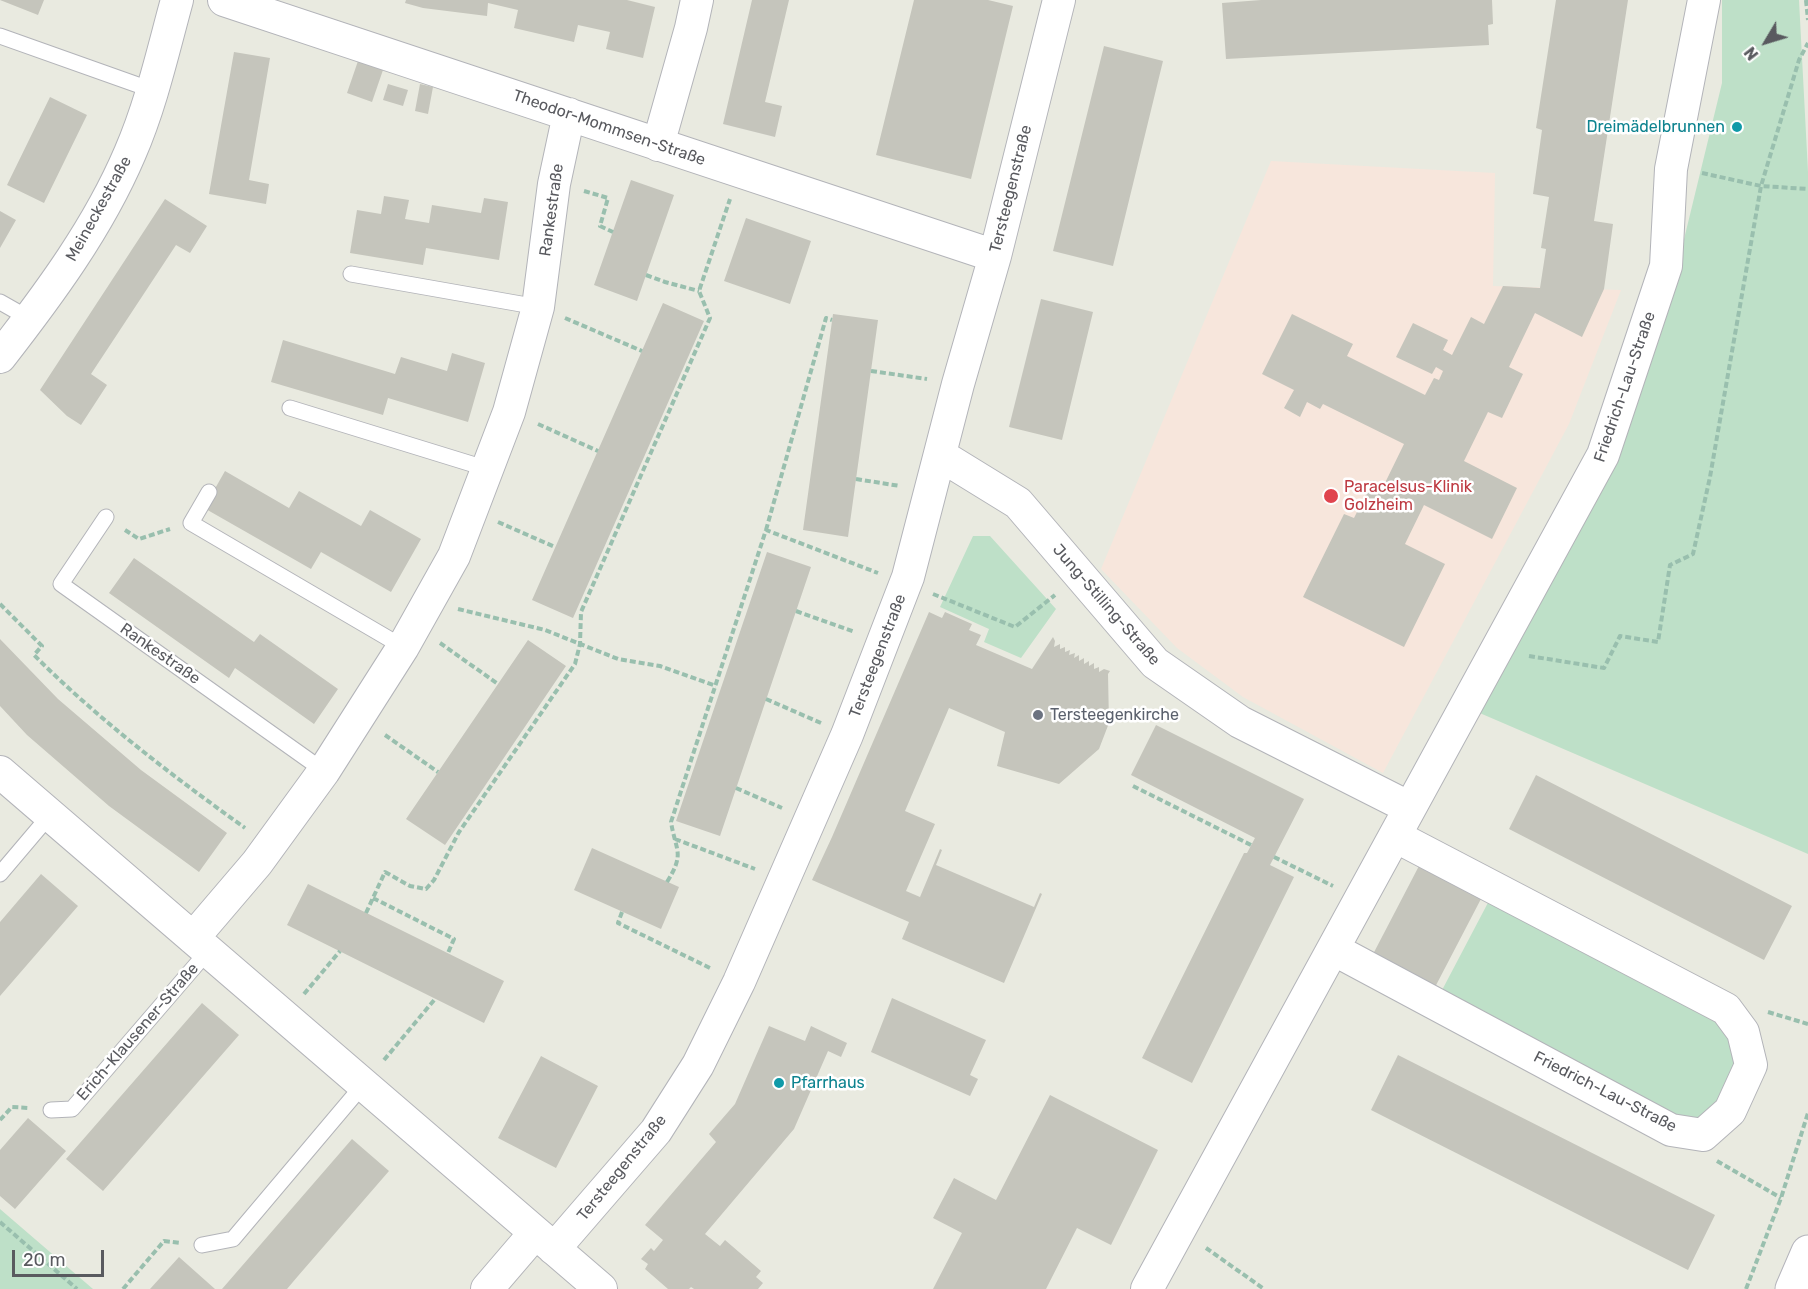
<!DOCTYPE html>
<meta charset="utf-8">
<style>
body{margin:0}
#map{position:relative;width:1808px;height:1289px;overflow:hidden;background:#e9eae0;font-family:Rubik,sans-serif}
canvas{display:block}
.north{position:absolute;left:1736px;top:12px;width:60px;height:60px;-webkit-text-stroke:4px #fff;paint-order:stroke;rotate:232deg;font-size:16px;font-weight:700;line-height:24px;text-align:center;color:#595a5f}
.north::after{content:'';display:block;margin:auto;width:21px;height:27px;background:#595a5f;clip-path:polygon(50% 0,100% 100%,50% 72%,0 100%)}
.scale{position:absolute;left:12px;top:1250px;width:92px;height:27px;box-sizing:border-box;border:3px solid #595a5f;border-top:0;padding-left:8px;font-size:18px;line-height:21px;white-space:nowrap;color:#595a5f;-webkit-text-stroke:4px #fff;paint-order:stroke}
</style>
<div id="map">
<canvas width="1808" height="1289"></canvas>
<div class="north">N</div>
<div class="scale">20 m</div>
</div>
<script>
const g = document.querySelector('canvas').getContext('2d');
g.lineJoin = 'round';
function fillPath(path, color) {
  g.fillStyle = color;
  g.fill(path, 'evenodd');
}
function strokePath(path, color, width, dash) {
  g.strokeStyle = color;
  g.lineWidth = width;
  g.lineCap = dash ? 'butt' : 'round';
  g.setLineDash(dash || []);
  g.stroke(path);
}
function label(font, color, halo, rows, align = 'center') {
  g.font = font + ' Rubik,sans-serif';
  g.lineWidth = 5;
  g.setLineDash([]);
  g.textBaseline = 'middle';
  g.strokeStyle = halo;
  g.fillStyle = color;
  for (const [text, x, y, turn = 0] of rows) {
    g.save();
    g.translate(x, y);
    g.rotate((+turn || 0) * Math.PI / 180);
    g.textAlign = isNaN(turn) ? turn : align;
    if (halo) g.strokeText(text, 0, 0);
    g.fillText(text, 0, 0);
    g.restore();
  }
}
fillPath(new Path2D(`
 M 1271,161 L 1495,173 L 1493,286 L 1621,290 L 1569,424 L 1383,773 L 1243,697 L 1177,648 L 1101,569 Z`), '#f7e6dc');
fillPath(new Path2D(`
 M 1722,0 L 1799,0 L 1808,172 L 1808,854 L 1475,711 L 1677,268 L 1722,83 Z
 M 973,536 L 990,536 L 1056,609 L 1021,658 L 984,642 L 989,629 L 940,607 Z
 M 1491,897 L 1721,1013 L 1739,1050 L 1732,1081 L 1707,1118 L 1686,1121 L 1440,994 Z
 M 0,1209 L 93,1289 L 0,1289 Z`), '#bee0c8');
fillPath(new Path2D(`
 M 0,0 L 44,0 L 38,15 Z
 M 406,0 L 627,0 L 655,7 L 643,58 L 606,49 L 610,32 L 578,25 L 574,42 L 514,28 L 518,10 L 488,3 L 487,16 L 423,8 L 405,3 Z
 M 752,0 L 789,0 L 765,102 L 782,106 L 775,137 L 723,124 Z
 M 914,0 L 988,0 L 1013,6 L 971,179 L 876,155 Z
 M 1261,0 L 1492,0 L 1493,24 L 1488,25 L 1489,45 L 1226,59 L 1222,3 Z
 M 1556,0 L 1628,0 L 1594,221 L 1613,224 L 1604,289 L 1582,337 L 1535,313 L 1509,367 L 1523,374 L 1502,418 L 1488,412 L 1464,461 L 1517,488 L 1492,539 L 1424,505 L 1405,544 L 1445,564 L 1404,647 L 1303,597 L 1344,514 L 1354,518 L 1373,480 L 1384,485 L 1404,444 L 1323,404 L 1320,409 L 1307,402 L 1300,417 L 1284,408 L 1294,390 L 1262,374 L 1292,314 L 1353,344 L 1347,356 L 1425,395 L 1434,378 L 1439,380 L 1443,371 L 1436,367 L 1432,374 L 1396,357 L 1413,323 L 1448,340 L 1443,350 L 1452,355 L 1471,317 L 1484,324 L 1503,286 L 1540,288 L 1546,249 L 1541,248 L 1549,197 L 1533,194 L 1542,130 L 1536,128 Z
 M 1104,46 L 1163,61 L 1113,266 L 1053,251 Z
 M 234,52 L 270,58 L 249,180 L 269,184 L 266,204 L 209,194 Z
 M 358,61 L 383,70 L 372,102 L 347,93 Z
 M 388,84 L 408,90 L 403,106 L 383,100 Z
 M 420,84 L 433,87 L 428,114 L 415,111 Z
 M 50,97 L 87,115 L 44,203 L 7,185 Z
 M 631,180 L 674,195 L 637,301 L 594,285 Z
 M 384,196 L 409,200 L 405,219 L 429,223 L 432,205 L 481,213 L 484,198 L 508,202 L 499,260 L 426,248 L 423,265 L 350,253 L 357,210 L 381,214 Z
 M 165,199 L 207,226 L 190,253 L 176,245 L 91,374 L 107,385 L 81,425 L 67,416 L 40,390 Z
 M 0,211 L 16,220 L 0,248 Z
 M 746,218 L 811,241 L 790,304 L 724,281 Z
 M 1041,299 L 1093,312 L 1062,440 L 1009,427 Z
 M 663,303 L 704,321 L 573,618 L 532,600 Z
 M 833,314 L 878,320 L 848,537 L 803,530 Z
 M 283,340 L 395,374 L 401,357 L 447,371 L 452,353 L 485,363 L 468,422 L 388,398 L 383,415 L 271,382 Z
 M 225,471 L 289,508 L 299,491 L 361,526 L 370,510 L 421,539 L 391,592 L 321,552 L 311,569 L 204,508 Z
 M 767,552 L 811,567 L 720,836 L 676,821 Z
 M 134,558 L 254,642 L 260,634 L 338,689 L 314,724 L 235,668 L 229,678 L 109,593 Z
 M 929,612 L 942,618 L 945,612 L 972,624 L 969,630 L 981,635 L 976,645 L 1032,669 L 1053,637 L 1055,641 L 1054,647 L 1060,644 L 1060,649 L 1065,647 L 1065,652 L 1070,650 L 1069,655 L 1075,653 L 1074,658 L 1079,655 L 1079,661 L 1084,658 L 1084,664 L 1089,661 L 1089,666 L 1094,663 L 1094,669 L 1099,667 L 1099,672 L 1104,669 L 1110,671 L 1108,674 L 1109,723 L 1099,749 L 1059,784 L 997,766 L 1005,732 L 949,708 L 905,811 L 935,824 L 906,891 L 920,897 L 940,849 L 942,850 L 936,865 L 1034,907 L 1040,893 L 1042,894 L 1004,983 L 902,939 L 909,922 L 812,880 L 832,837 Z
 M 0,639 L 58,699 L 141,770 L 227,833 L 199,872 L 109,806 L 27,735 L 0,706 Z
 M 528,640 L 566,666 L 445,845 L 406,819 Z
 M 1156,725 L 1304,799 L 1270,865 L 1294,877 L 1192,1083 L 1142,1058 L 1244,853 L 1247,853 L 1255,838 L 1131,775 Z
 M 1536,775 L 1792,906 L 1764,960 L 1509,829 Z
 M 592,848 L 679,887 L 661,929 L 574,890 Z
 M 1420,864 L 1482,897 L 1433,991 L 1371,958 Z
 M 41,874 L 78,906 L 0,996 L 0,922 Z
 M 308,884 L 504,981 L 484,1023 L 287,925 Z
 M 892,998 L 986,1040 L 970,1075 L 978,1079 L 970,1096 L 871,1052 Z
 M 202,1003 L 239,1035 L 103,1191 L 66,1159 Z
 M 769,1026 L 805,1041 L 811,1026 L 847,1043 L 841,1057 L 828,1051 L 794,1129 L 705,1234 L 720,1246 L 725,1240 L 761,1271 L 756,1277 L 763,1283 L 758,1289 L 694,1289 L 691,1287 L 689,1289 L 668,1289 L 645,1269 L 648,1264 L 641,1259 L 651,1248 L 654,1251 L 663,1240 L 645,1225 L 716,1142 L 709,1134 L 735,1104 Z
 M 1398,1055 L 1715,1215 L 1688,1270 L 1371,1110 Z
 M 541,1056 L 598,1086 L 556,1168 L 498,1138 Z
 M 1050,1095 L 1158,1150 L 1111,1245 L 1077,1228 L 1046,1289 L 933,1289 L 962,1233 L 933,1218 L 954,1178 L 996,1200 Z
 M 28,1118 L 66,1151 L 15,1209 L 0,1196 L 0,1150 Z
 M 352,1139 L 389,1171 L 298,1276 L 287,1289 L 222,1289 Z
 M 179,1257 L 215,1289 L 150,1289 Z`), '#c5c5bc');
const lane = new Path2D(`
 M 0,36 L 152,90
 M 351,274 L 538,307
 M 0,302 L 30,319
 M 290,408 L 488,469
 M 209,492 L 191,523 L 403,647
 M 106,517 L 61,584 L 324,771
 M 0,874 L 50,815
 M 51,1110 L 72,1109 L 208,951
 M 202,1245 L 233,1239 L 363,1085`);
const street = new Path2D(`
 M 224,0 C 481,85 737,172 995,256
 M 658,145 L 691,28 L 697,0
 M 0,357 C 49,294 98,228 130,153 C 151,105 163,51 177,0
 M 940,455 L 1018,503 L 1155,663 L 1240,722 L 1410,808
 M 0,772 L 601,1289
 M 193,938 L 257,863 L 324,771 L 403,647 L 454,556 L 509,412 L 538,307 L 554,184 L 569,114
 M 1333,949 L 1671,1130 L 1703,1135 L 1730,1111 L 1751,1065 L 1743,1032 L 1726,1009 L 1395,836
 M 554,1249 L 656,1131 L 698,1065 L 739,982 L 847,735 L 908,577 L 958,384 L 995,256 L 1059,0
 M 487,1289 L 535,1233
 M 1147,1289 L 1603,455 L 1666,266 L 1671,169 L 1704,0`);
const secondary = new Path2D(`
 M 1792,1289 L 1808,1252`);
strokePath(lane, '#b3b4b9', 17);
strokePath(street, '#b3b4b9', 34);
strokePath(secondary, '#b4b4bb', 35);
strokePath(new Path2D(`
 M 1806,0 L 1808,20
 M 1702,173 L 1761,186 L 1808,189
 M 584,191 L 608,198 L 600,226 L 613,232
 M 646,275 L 665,282 L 699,291
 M 565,318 L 642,351
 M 871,371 L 927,379
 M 538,424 L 598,451
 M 856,479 L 900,486
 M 498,522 L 555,547
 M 125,530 L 139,539 L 170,529
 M 766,530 L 826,318 L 832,320
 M 933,594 L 1015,627 L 1055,595
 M 0,604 L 42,646 L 34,655 C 99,720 170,774 245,828
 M 458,609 L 545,630 L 618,659 L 660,666 L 716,686
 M 796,611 L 855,632
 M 440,643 L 498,684
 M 1529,656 L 1604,668 L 1620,636 L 1658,642 L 1670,565 L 1693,554 L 1710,477 L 1761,186 L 1799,60 L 1808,43
 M 766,699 L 821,723
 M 385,735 L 438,772
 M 1133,786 L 1251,845
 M 736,788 L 782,808
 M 675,839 L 755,869
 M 1274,857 L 1333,886
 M 667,882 C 685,853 676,852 671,822 L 766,530 L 878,573
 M 373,898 L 454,939 L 448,953
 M 622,912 L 618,923 L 712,969
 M 366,913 L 385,872 L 410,886 L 426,889 L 434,880 L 459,832 L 575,664 L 580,644 L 581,612 L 710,318 L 699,291 L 730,199
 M 304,994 L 340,951
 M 1768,1012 L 1808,1024
 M 384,1060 L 435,999
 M 0,1120 L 12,1107 L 29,1108
 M 1717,1161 L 1781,1198
 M 0,1222 L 77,1289
 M 1206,1248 L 1264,1289
 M 123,1289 L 164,1241 L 181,1243
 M 1746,1289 L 1781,1198 L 1808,1113`), '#99bfae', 4, [6, 3]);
strokePath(lane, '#fff', 15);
strokePath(street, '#fff', 32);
strokePath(secondary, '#fff', 33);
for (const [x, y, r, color] of [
 [1737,127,6,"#0f9aa8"],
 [1331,496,8,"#e0444e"],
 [1038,715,6,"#6b7280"],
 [779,1083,6,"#0f9aa8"]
]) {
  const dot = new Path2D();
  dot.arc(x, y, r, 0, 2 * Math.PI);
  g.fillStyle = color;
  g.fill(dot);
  strokePath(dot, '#fff', 2);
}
label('16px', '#0d838f', '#fff', [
 ["Dreimädelbrunnen",1725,127],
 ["Pfarrhaus",791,1083,"left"]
], 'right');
label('16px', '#595a5f', '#fff', [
 ["Theodor-Mommsen-Straße",609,128,19],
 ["Tersteegenstraße",1011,189,-76],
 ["Meineckestraße",99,209,-61],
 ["Rankestraße",552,210,-82],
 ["Friedrich-Lau-Straße",1625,387,-71],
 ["Jung-Stilling-Straße",1106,605,49],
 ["Rankestraße",160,654,35],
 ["Tersteegenstraße",878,656,-69],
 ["Erich-Klausener-Straße",138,1032,-49],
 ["Friedrich-Lau-Straße",1605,1092,27],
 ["Tersteegenstraße",622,1168,-51]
]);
label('16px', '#be3a42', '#fff', [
 ["Paracelsus-Klinik",1344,487],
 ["Golzheim",1344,505]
], 'left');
label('16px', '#5b616d', '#fff', [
 ["Tersteegenkirche",1050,715]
], 'left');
</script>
